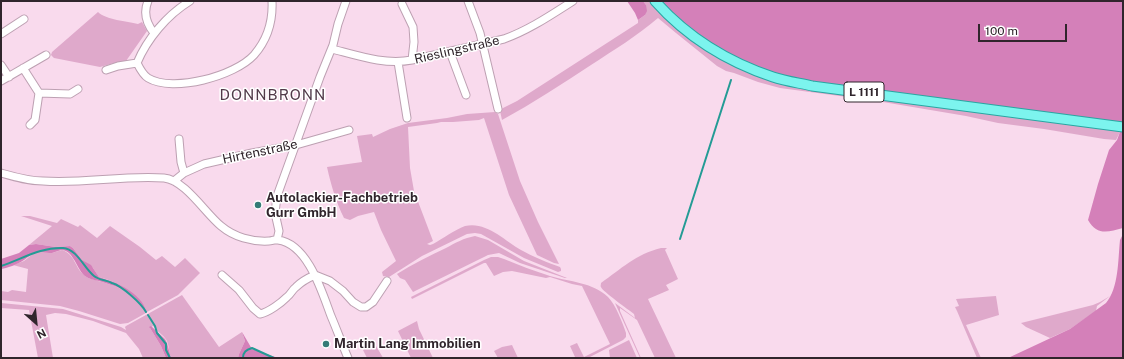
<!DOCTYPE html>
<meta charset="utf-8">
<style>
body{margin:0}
#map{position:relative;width:1124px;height:359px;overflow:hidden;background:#f9daed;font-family:"Public Sans",sans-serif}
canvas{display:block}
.frame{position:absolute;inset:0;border:2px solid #30252c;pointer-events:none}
.north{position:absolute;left:16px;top:303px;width:40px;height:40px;-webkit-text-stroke:3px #fff;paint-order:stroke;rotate:153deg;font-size:11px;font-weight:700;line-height:16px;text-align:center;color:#30252c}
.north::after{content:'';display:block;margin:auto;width:14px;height:18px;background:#30252c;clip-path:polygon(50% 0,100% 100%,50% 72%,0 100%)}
.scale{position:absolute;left:978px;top:24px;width:89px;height:18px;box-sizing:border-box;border:2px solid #30252c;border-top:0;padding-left:5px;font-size:12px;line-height:14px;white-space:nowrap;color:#30252c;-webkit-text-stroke:3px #fff;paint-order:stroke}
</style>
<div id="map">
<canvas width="1124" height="359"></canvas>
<div class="frame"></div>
<div class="north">N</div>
<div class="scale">100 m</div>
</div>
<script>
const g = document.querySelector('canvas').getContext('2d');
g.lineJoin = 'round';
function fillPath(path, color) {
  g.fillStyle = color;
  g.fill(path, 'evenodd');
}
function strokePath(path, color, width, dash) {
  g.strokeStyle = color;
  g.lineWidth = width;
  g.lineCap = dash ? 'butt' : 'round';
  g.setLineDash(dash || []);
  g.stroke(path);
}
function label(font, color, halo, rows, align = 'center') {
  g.font = font + ' "Public Sans",sans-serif';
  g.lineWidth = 3;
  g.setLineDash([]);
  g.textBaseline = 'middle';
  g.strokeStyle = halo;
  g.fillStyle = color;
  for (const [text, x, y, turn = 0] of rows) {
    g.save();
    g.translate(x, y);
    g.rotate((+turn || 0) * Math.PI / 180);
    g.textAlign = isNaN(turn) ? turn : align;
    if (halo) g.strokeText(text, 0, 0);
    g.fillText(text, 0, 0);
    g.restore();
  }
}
fillPath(new Path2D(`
 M 643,1 L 651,1 L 663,14 L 1103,126 L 1120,132 L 1115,142 L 1116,140 L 1104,139 L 1044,129 L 998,123 L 966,116 L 877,101 L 780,88 L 758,82 L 734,73 L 726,71 L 717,66 L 676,33 L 658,18 C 637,36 614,50 591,65 C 562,84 533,103 502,120 L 500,111 L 503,108 L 517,101 L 638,23 L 638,20 L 645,15 L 646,5 Z
 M 98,12 C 106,20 127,21 138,24 L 142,22 L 147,31 L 126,61 L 114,63 L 100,67 L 54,58 L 51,55 L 52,52 Z
 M 495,112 L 498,114 L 520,181 L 538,222 L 559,264 L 554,263 L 537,255 L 509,195 L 484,118 L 479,120 L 453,122 L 441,122 L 437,123 L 408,127 L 410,168 L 414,191 L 433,241 L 427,244 L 430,245 L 433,244 C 442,239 456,229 465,226 C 486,221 504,240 521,250 C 532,256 548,263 560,267 L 561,269 L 561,271 L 558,272 L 524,258 L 481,234 L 475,233 L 467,234 L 422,256 L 389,277 L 383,276 L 382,272 L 396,261 L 381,230 L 374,212 L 358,216 L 350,220 L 344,218 C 336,202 331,185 327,167 L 362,162 L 357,136 L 372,134 L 373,137 L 390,129 L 408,123 L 447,118 L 467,114 Z
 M 21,216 L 30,216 L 57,223 L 61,219 L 78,227 L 80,225 L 97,238 L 110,226 L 140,247 L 156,260 L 162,256 L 175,267 L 185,258 L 200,273 L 178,295 L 147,312 C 141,296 116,281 99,277 L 93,268 L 82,260 L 73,248 L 70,246 L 56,247 L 36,244 L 29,245 L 52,226 Z
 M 475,236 L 488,240 L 524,261 L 567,278 L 565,278 L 520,263 L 499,253 L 488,255 L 482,258 L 413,292 L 405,280 L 400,278 L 397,274 C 413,264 429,256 446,248 C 455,243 464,238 475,236 Z
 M 661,248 L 667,248 L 665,250 L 666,252 L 678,279 L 666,285 L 669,290 L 648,299 L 676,358 L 655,358 L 637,320 L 620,308 L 620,311 L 641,358 L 640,358 L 615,303 L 635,318 L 634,314 C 629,310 602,291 601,287 C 600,286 601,285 601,283 C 621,269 636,254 661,248 Z
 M 62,250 C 75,254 75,268 84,275 C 88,279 93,279 98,281 C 120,287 134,292 146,313 L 128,323 L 120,324 L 79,311 L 60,306 L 1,300 L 1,291 L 8,292 L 12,290 L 26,292 L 28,269 L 13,265 L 24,261 L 34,253 L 39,251 L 52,253 Z
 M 491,257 L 498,257 L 504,259 C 519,265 534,271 550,276 C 570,282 592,282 608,297 C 616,305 622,322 626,333 L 626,337 L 623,340 L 588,358 L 574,358 L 575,357 L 570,346 L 577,343 L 584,357 L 610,344 L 582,286 L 572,284 L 550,277 L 546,278 L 512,271 L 503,272 L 494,276 L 486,263 L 484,263 L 412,299 L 411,297 L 484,260 Z
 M 182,295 L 219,347 L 242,332 L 245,341 L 239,354 L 238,358 L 171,358 C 169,353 169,346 167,341 C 164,335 157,332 153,326 L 150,328 L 161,346 L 166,358 L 147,358 L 145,357 L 143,358 L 139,349 L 126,333 L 93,321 L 66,314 L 55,313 L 46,315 L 53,358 L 38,358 L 29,310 L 1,308 L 1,303 L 63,309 L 121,327 L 126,330 L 125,327 L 126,326 Z
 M 996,296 L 999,315 L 966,325 L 981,358 L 977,358 L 957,311 L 955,307 L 959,306 L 956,299 Z
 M 1110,296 L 1097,306 L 1096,311 L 1070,329 L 1050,338 L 1026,327 L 1021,323 L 1093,305 L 1100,302 Z
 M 417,321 L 419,329 L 433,358 L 411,358 L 398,331 Z
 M 629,340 L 637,358 L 610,358 L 609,350 Z
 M 373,341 L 382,356 L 383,358 L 367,358 L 363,350 Z
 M 512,345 L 518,358 L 498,358 L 494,351 L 502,347 Z`), '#dfa9cb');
fillPath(new Path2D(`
 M 627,1 L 643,1 L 646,5 L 647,11 L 645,15 L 638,20 L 635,13 Z
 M 661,1 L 1123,1 L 1123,124 L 812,82 L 774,73 L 740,60 L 712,45 L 688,27 Z
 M 1123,124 L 1123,228 C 1108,232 1097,236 1088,220 L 1098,184 L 1109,150 L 1117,140 Z
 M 1123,234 L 1123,358 L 1008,358 L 1070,329 L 1106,303 C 1119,288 1118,259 1120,240 Z
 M 36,244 L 56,247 L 70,246 L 73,248 L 82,260 L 91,265 L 99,277 C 118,283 140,292 147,312 L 146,313 C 134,291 121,288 99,281 C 94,280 89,279 85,276 C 77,270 73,249 61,250 C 58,251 55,252 52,253 C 46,253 40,250 34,253 C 30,255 27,258 24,260 C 18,264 8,268 1,269 L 1,259 L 19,253 L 29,245 Z
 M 151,326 L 165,339 L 167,343 L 171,358 L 166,358 L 161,346 L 150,328 L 149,327 Z
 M 242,332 L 252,349 L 278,358 L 238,358 L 239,354 L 245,341 Z`), '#d480b9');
strokePath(new Path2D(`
 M 680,239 L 731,80
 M 1,266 C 22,259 41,247 63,248 C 77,249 84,268 94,276 C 99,280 106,280 112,283 C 122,286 141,303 146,312
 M 148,315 L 155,326 L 157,333 L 166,344 L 166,350 L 170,358
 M 243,358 C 243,352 246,350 252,348 L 274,358`), '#249b95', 2);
const minor = new Path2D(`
 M 148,1 C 143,13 146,23 154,33
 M 468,1 L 480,33 L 498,109
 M 402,4 L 413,27 L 414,42 L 412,60
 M 1,34 L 24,19
 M 332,49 C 359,56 385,65 412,60 L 504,39 C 529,30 551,15 573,1
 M 450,52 L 466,95
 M 398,62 L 407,118
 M 137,63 C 140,69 143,75 148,78 C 173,93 235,76 254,55 C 267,40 273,21 272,1
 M 137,63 C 147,39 167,15 190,1
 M 1,65 L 9,77
 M 23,68 L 39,93 L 35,120 L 30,125
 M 106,70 L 118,66 L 137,63
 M 1,81 L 46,55
 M 39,93 L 70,94 L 78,89
 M 179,139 L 181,162 L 184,173
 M 1,173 C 15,177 28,181 43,181 C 83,184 123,175 164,178 C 185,180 205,213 221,226 C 234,237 252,242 269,241 C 272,241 275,239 278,240 C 308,244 322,292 331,316 C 337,330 342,344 348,358
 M 174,181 L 184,173 L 204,164 L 252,153 L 296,145 L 349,130
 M 277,240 L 279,231 L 275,213 L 277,196 L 320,77 L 333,45 L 338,24 L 346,1
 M 222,275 L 239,290 L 253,308 L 260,314 C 269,312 281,303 287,297 C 291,294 292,290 296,287 C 301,282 308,278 315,275
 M 315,275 L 330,281 L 343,291 L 353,302 L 361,307 L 366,307 L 373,302 L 387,281`);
const major = new Path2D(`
 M 655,1 C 687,37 728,62 773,77 C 785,81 799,83 812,86 L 1123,127`);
strokePath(minor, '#bda0b2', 9);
strokePath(major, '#29a6a2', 11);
strokePath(minor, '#fff', 7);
strokePath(major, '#7cf4ee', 9);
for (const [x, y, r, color] of [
 [258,205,4,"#347c77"],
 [326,344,4,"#347c77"]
]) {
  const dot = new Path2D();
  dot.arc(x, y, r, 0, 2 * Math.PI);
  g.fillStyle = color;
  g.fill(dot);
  strokePath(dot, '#fff', 1.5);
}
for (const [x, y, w] of [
 [864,92,40]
]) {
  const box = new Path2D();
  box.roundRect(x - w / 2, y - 10, w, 20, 3);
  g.fillStyle = '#fff';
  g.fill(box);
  strokePath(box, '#30252c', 1);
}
label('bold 12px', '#30252c', null, [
 ["L 1111",864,92]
]);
label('13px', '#30252c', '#fff', [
 ["Rieslingstraße",457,50,-13],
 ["Hirtenstraße",260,152,-12]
]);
label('bold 13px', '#30252c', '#fff', [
 ["Autolackier-Fachbetrieb",266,198],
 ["Gurr GmbH",266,213],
 ["Martin Lang Immobilien",334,344]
], 'left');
g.letterSpacing = '1px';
label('15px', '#513949', '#fff', [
 ["DONNBRONN",273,95]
]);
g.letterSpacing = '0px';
</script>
